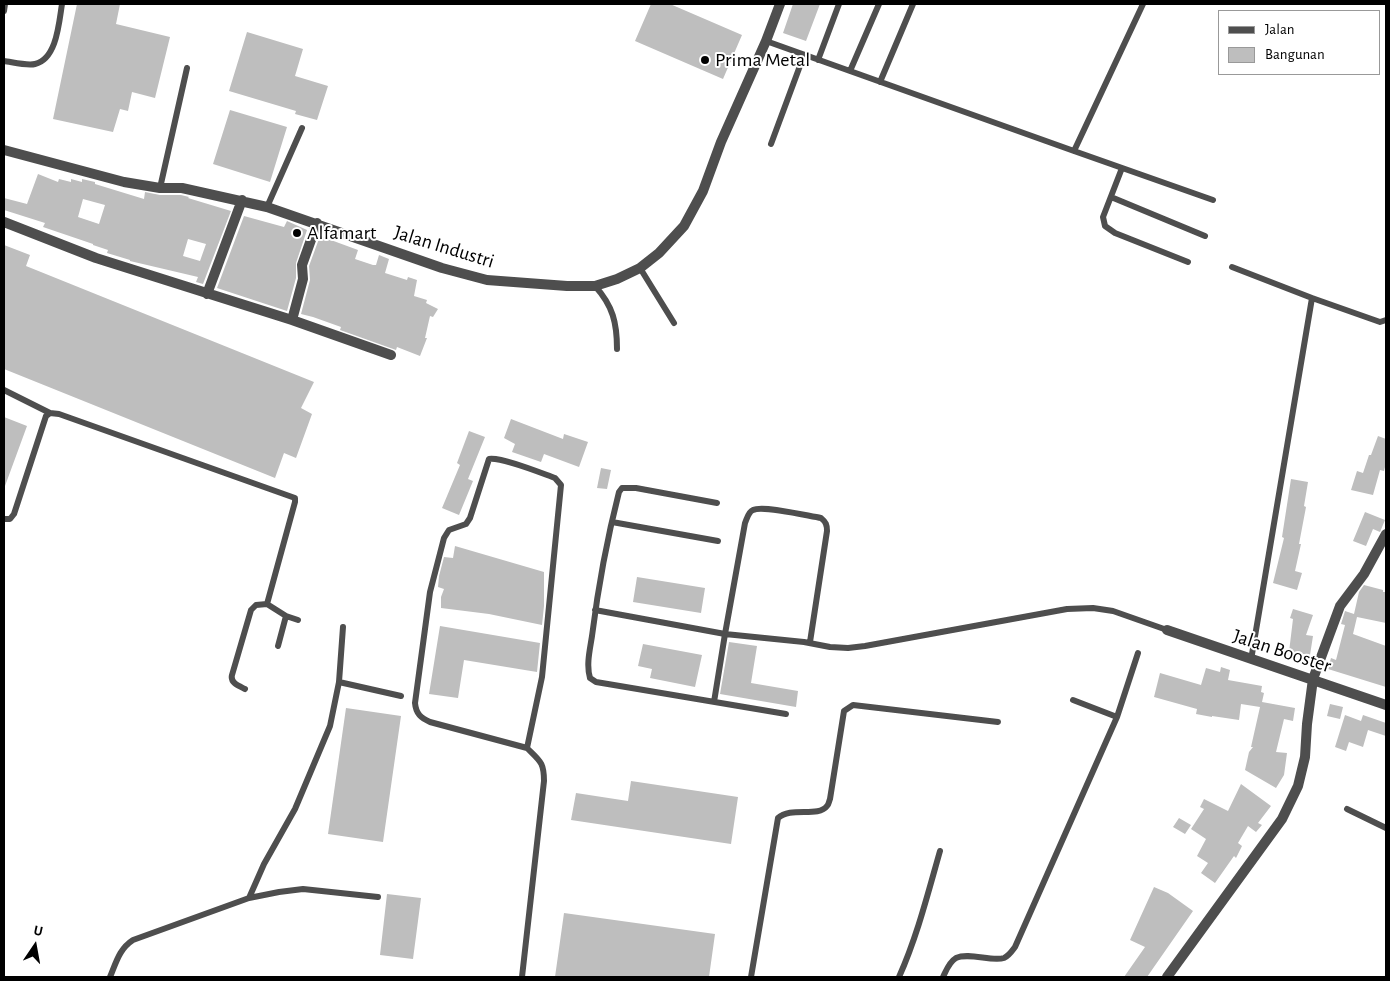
<!DOCTYPE html>
<style>
body{margin:0}
#map{position:relative;width:1390px;height:981px;overflow:hidden;background:#fff;font-family:"Alegreya Sans",sans-serif}
canvas{display:block}
.frame{position:absolute;inset:0;border:5px solid #000;pointer-events:none}
.legend{position:absolute;left:1218px;top:10px;width:162px;height:65px;box-sizing:border-box;background:#fff;border:1px solid #999;margin:0;padding:6px 9px;list-style:none;font-size:15px;color:#000}
.legend li{display:flex;align-items:center;gap:10px;height:25px}
.legend b{width:25px;border:1px solid #999}
.north{position:absolute;left:10px;top:921px;width:50px;height:50px;-webkit-text-stroke:4px #fff;paint-order:stroke;rotate:12deg;font-size:14px;font-weight:700;line-height:20px;text-align:center;color:#000}
.north::after{content:'';display:block;margin:auto;width:18px;height:22px;background:#000;clip-path:polygon(50% 0,100% 100%,50% 72%,0 100%)}
</style>
<div id="map">
<canvas width="1390" height="981"></canvas>
<div class="frame"></div>
<ul class="legend">
<li><b style="height:6px;background:#4e4e4e"></b>Jalan</li>
<li><b style="height:14px;background:#bebebe"></b>Bangunan</li>
</ul>
<div class="north">U</div>
</div>
<script>
const g = document.querySelector('canvas').getContext('2d');
g.lineJoin = 'round';
function fillPath(path, color) {
  g.fillStyle = color;
  g.fill(path, 'evenodd');
}
function strokePath(path, color, width, dash) {
  g.strokeStyle = color;
  g.lineWidth = width;
  g.lineCap = dash ? 'butt' : 'round';
  g.setLineDash(dash || []);
  g.stroke(path);
}
function label(font, color, halo, rows, align = 'center') {
  g.font = font + ' "Alegreya Sans",sans-serif';
  g.lineWidth = 4;
  g.setLineDash([]);
  g.textBaseline = 'middle';
  g.strokeStyle = halo;
  g.fillStyle = color;
  for (const [text, x, y, turn = 0] of rows) {
    g.save();
    g.translate(x, y);
    g.rotate((+turn || 0) * Math.PI / 180);
    g.textAlign = isNaN(turn) ? turn : align;
    if (halo) g.strokeText(text, 0, 0);
    g.fillText(text, 0, 0);
    g.restore();
  }
}
fillPath(new Path2D(`
 M 77,4 L 120,4 L 116,24 L 170,37 L 155,98 L 132,92 L 128,111 L 120,109 L 113,132 L 53,119 Z
 M 651,4 L 670,4 L 742,35 L 723,79 L 635,41 Z
 M 793,4 L 820,4 L 806,41 L 783,33 Z
 M 247,32 L 303,49 L 295,76 L 328,86 L 317,120 L 295,114 L 296,111 L 229,91 Z
 M 230,110 L 287,127 L 270,182 L 213,164 Z
 M 38,174 L 58,182 L 59,179 L 71,182 L 71,179 L 82,182 L 82,179 L 95,182 L 95,184 L 144,199 L 145,192 L 160,195 L 181,195 L 189,197 L 188,198 L 231,211 L 203,284 L 196,282 L 198,277 L 130,261 L 130,260 L 107,253 L 108,250 L 93,245 L 93,244 L 43,227 L 45,223 L 4,210 L 4,198 L 27,204 ZM 83,199 L 105,205 L 99,224 L 78,217 ZM 188,239 L 206,244 L 200,261 L 183,256 Z
 M 244,216 L 284,227 L 287,221 L 307,230 L 296,263 L 296,278 L 287,311 L 217,288 Z
 M 320,236 L 358,250 L 355,259 L 373,265 L 376,265 L 379,255 L 389,259 L 385,273 L 407,280 L 408,277 L 417,280 L 414,296 L 427,300 L 426,303 L 438,309 L 433,317 L 430,316 L 425,338 L 427,338 L 420,356 L 397,347 L 396,350 L 340,330 L 341,327 L 313,317 L 301,314 L 310,280 L 309,266 Z
 M 4,245 L 30,255 L 26,266 L 314,382 L 301,408 L 312,414 L 296,458 L 284,453 L 275,478 L 4,369 Z
 M 4,417 L 27,426 L 5,486 L 4,486 Z
 M 511,419 L 563,439 L 564,434 L 588,442 L 579,467 L 544,454 L 541,462 L 512,452 L 515,444 L 504,438 Z
 M 469,431 L 485,437 L 468,479 L 473,481 L 459,515 L 442,508 L 460,465 L 457,463 Z
 M 1378,436 L 1386,439 L 1386,463 L 1384,471 L 1380,470 L 1373,495 L 1351,490 L 1357,471 L 1363,473 L 1369,455 L 1371,455 Z
 M 601,468 L 611,470 L 607,489 L 597,488 Z
 M 1291,479 L 1308,482 L 1304,506 L 1306,507 L 1299,544 L 1301,544 L 1295,571 L 1302,573 L 1297,590 L 1273,583 L 1284,538 L 1282,537 Z
 M 1365,512 L 1385,520 L 1380,532 L 1373,529 L 1366,546 L 1353,541 Z
 M 455,546 L 544,572 L 544,606 L 542,625 L 489,614 L 441,608 L 441,597 L 444,589 L 438,587 L 439,576 L 444,557 L 453,558 Z
 M 637,577 L 705,588 L 701,613 L 633,602 Z
 M 1364,585 L 1383,590 L 1383,592 L 1386,592 L 1386,623 L 1357,617 L 1353,634 L 1386,646 L 1386,687 L 1328,669 L 1331,658 L 1336,660 L 1345,625 L 1341,624 L 1345,611 L 1354,614 L 1359,592 Z
 M 1293,609 L 1313,615 L 1306,635 L 1313,636 L 1310,655 L 1289,652 L 1293,619 L 1290,618 Z
 M 440,626 L 540,643 L 537,672 L 464,660 L 458,698 L 429,694 Z
 M 729,642 L 757,646 L 751,683 L 798,691 L 796,707 L 720,694 Z
 M 643,644 L 702,655 L 695,687 L 650,678 L 652,669 L 638,666 Z
 M 1221,667 L 1230,670 L 1228,680 L 1262,686 L 1261,692 L 1264,693 L 1262,702 L 1295,708 L 1293,721 L 1284,719 L 1276,752 L 1287,753 L 1284,775 L 1276,788 L 1245,770 L 1249,752 L 1253,747 L 1251,747 L 1260,707 L 1241,704 L 1239,720 L 1212,716 L 1212,717 L 1196,714 L 1197,709 L 1154,697 L 1160,673 L 1201,685 L 1206,668 L 1220,672 Z
 M 1330,704 L 1343,707 L 1340,719 L 1327,716 Z
 M 346,708 L 401,716 L 383,842 L 328,834 Z
 M 1345,715 L 1361,721 L 1363,715 L 1386,723 L 1386,736 L 1368,730 L 1363,747 L 1349,742 L 1346,751 L 1335,747 Z
 M 631,781 L 738,797 L 731,844 L 571,820 L 576,793 L 628,801 Z
 M 1241,784 L 1271,806 L 1258,823 L 1262,825 L 1256,832 L 1248,826 L 1238,843 L 1242,846 L 1236,858 L 1234,856 L 1215,883 L 1201,873 L 1208,863 L 1197,856 L 1206,839 L 1191,829 L 1204,809 L 1200,807 L 1204,799 L 1228,811 Z
 M 1179,818 L 1191,825 L 1185,834 L 1173,827 Z
 M 1154,887 L 1168,893 L 1193,911 L 1147,977 L 1124,977 L 1145,947 L 1130,940 Z
 M 387,894 L 421,898 L 413,959 L 380,955 Z
 M 564,913 L 715,934 L 709,977 L 555,977 Z`), '#bebebe');
strokePath(new Path2D(`
 M 4,11 L 5,4
 M 766,41 L 1074,151 L 1213,200
 M 818,60 L 839,4
 M 4,61 C 12,62 27,66 35,64 C 57,59 59,22 62,4
 M 850,71 L 879,4
 M 880,82 L 913,4
 M 771,144 L 804,55
 M 1074,151 L 1143,4
 M 1122,168 L 1103,217 L 1105,226 L 1115,233 L 1188,262
 M 160,188 L 187,68
 M 1111,197 L 1205,236
 M 267,207 L 302,128
 M 1232,267 L 1312,298
 M 640,268 L 674,323
 M 595,286 C 613,306 617,323 617,349
 M 4,390 L 50,413
 M 717,503 L 636,488 L 622,488 L 619,492 C 607,539 598,588 592,636 C 590,649 586,665 590,678 L 596,682 L 786,714
 M 4,519 L 10,519 L 14,514 L 46,416 L 50,413 L 59,414 L 295,498 L 295,502 L 267,604 L 256,605 L 251,610 L 232,675 C 230,683 239,686 245,689
 M 612,522 L 718,541
 M 267,604 L 286,616 L 298,620
 M 595,610 L 725,634 L 804,642 L 830,647 L 848,648 L 865,646 L 1067,609 L 1093,608 L 1113,611 L 1167,630
 M 278,646 L 286,616
 M 1251,660 L 1312,298 L 1380,322 L 1386,320
 M 339,682 L 401,696
 M 1073,700 L 1117,717
 M 714,702 L 725,634 L 745,523 C 747,519 748,512 753,510 C 763,505 808,516 821,518 C 826,522 827,525 827,531 L 810,642
 M 1347,809 L 1386,828
 M 249,898 L 264,864 L 295,809 L 330,726 L 339,682 L 343,627
 M 110,977 C 116,963 119,949 133,940 L 249,898 L 279,892 L 303,889 L 378,897
 M 522,977 L 544,781 C 544,762 540,761 527,748 L 542,677 L 561,485 L 555,478 C 541,473 502,457 489,459 L 470,518 L 466,524 L 449,530 L 444,538 L 430,592 L 415,703 C 416,714 421,718 430,722 L 527,748
 M 751,977 L 778,818 C 791,806 818,818 827,806 C 829,804 829,801 830,799 L 844,711 L 853,705 L 998,722
 M 899,977 C 917,937 928,893 940,851
 M 943,977 C 946,971 949,962 956,958 C 969,952 992,962 1004,958 C 1009,956 1012,951 1015,947 L 1117,717 L 1138,653`), '#4e4e4e', 6);
strokePath(new Path2D(`
 M 4,150 L 124,182 L 160,188 L 182,188 L 267,207 L 442,268 L 487,280 L 567,286 L 595,286 L 617,279 L 640,268 L 659,253 L 684,226 L 703,191 L 721,142 L 766,41 L 780,4
 M 4,222 L 96,258 L 292,320 L 391,355
 M 207,294 L 242,200
 M 292,320 L 303,279 L 302,265 L 317,223
 M 1167,630 L 1386,705
 M 1167,977 L 1282,819 L 1298,786 L 1305,757 L 1307,724 L 1313,679 L 1340,606 L 1364,574 L 1386,534`), '#4e4e4e', 10);
for (const [x, y, r, color] of [
 [705,60,5,"#000"],
 [297,233,5,"#000"]
]) {
  const dot = new Path2D();
  dot.arc(x, y, r, 0, 2 * Math.PI);
  g.fillStyle = color;
  g.fill(dot);
  strokePath(dot, '#fff', 2);
}
label('20px', '#000', '#fff', [
 ["Prima Metal",715,60],
 ["Alfamart",307,233]
], 'left');
label('20px', '#000', '#fff', [
 ["Jalan Industri",444,247,17],
 ["Jalan Booster",1282,651,18]
]);
</script>
